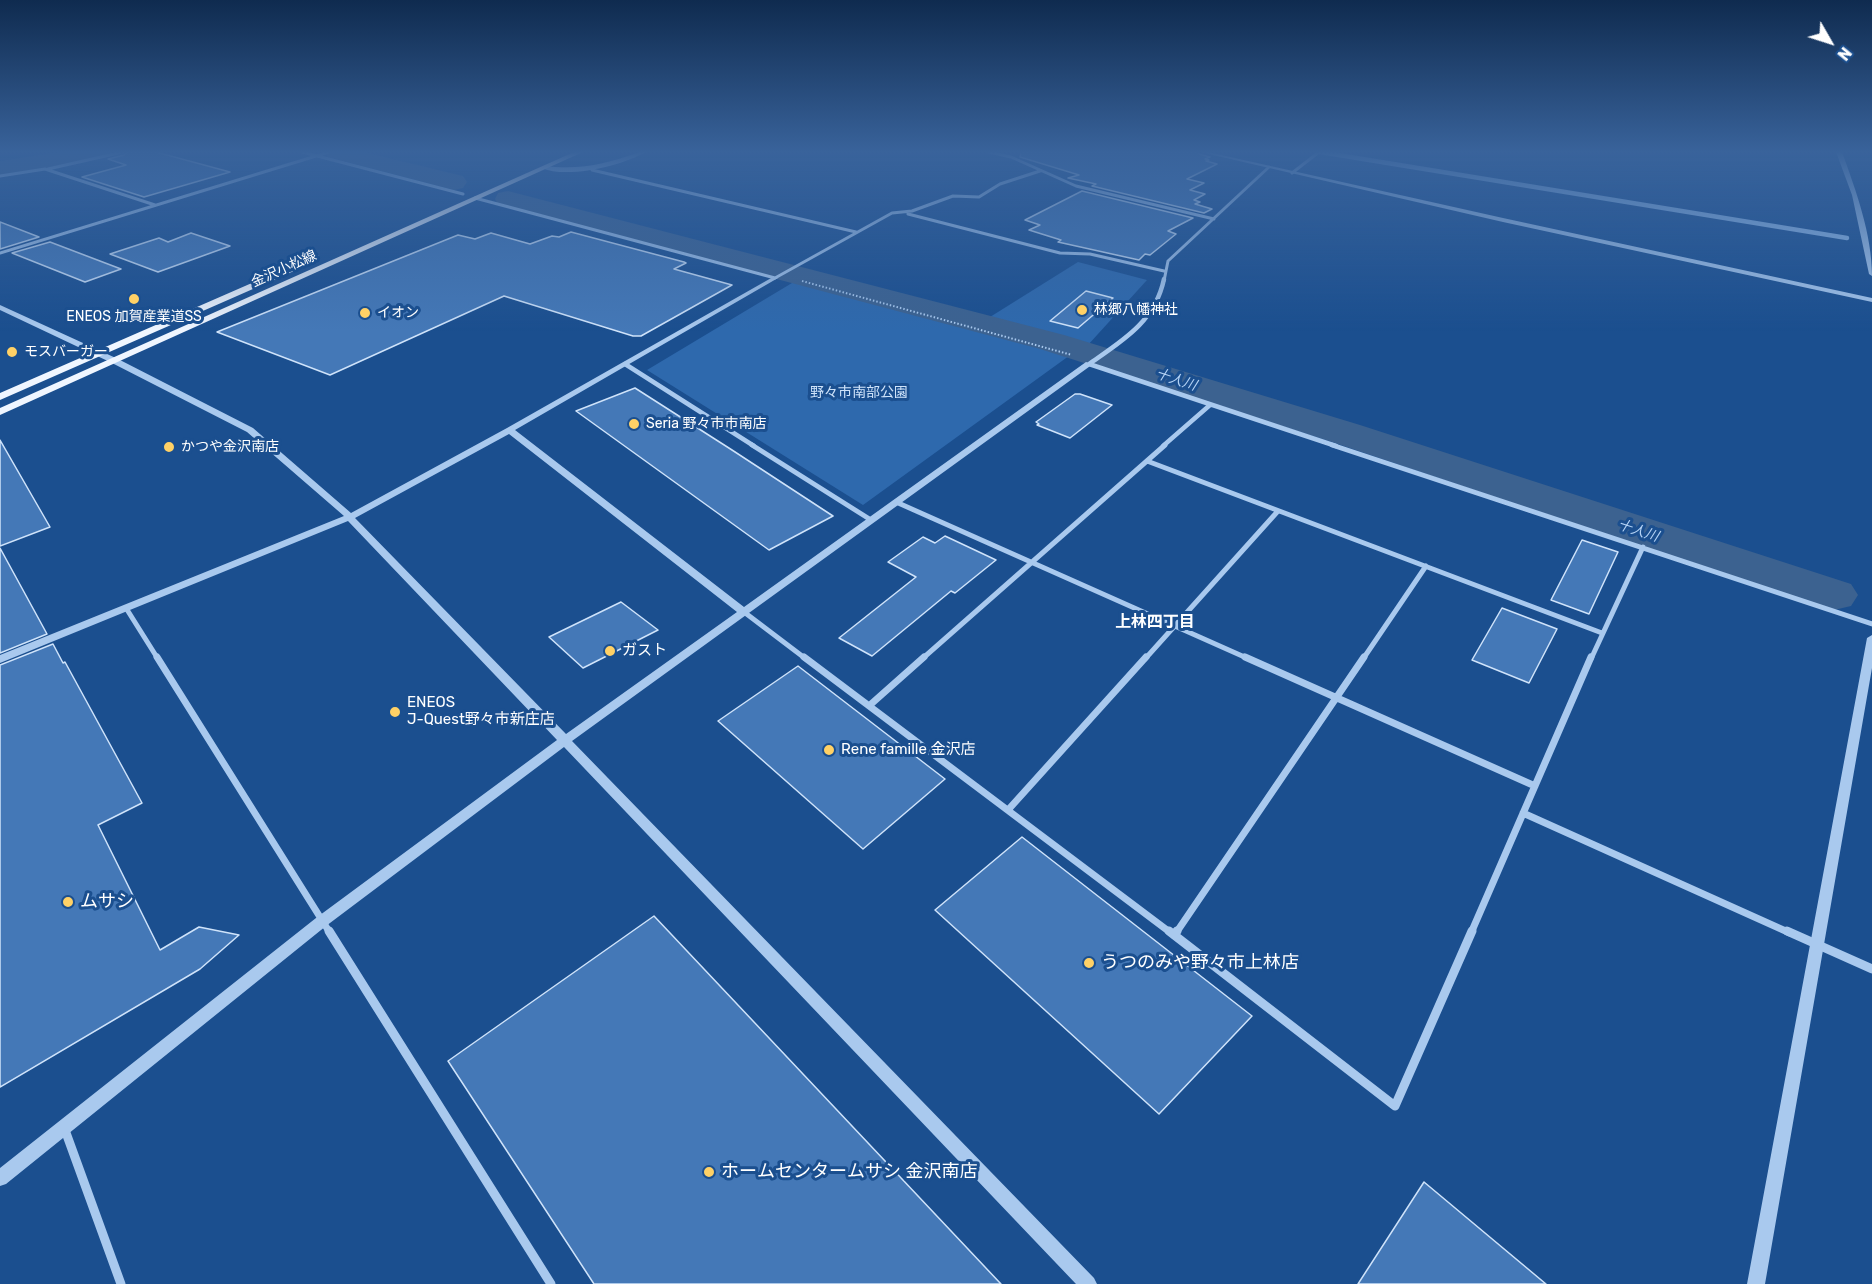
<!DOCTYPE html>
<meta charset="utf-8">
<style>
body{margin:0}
#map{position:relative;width:1872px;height:1284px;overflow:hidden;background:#1b4f8f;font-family:Rubik,sans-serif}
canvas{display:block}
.north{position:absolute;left:1800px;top:12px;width:60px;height:60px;-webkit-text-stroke:4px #1b4f8f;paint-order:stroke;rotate:129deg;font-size:16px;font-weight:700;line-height:24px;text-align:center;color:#fff}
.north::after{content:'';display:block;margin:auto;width:21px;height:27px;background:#fff;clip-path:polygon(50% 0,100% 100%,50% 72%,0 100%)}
</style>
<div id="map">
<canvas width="1872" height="1284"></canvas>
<div class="north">N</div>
</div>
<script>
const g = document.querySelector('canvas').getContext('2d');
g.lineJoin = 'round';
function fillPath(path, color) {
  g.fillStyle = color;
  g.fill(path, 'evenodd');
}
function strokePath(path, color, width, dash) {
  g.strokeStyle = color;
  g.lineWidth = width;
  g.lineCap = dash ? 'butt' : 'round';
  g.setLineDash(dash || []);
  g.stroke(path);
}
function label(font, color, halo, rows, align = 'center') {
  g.font = font + ' Rubik,"Noto Sans JP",sans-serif';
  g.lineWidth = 6;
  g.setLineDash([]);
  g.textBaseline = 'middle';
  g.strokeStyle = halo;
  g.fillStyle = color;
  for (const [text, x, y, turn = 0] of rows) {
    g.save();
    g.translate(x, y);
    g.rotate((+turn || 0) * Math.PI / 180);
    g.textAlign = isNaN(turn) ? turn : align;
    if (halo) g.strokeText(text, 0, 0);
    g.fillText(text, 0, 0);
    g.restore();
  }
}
fillPath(new Path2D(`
 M 1078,262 L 1147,280 L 1088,345 L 990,317 Z
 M 797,280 L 1073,353 L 863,505 L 647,370 Z`), '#2e69ad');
strokePath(new Path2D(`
 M 1320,152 L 1847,238`), '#9cc4f0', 4.5);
fillPath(new Path2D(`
 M 59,152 L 112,152 L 109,157 L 100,159 L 0,177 L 0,161 Z
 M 325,152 L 364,152 L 463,176 L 467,182 L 463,188 L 454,190 L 328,157 Z
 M 508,191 L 1064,335 L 1360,425 L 1851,584 L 1858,595 L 1851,606 L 1834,610 L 1817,606 L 1332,442 L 1040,349 L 498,205 L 495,199 L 498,193 Z`), '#3c6290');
const building = new Path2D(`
 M 127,152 L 156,152 L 230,172 L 144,197 L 82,177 L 126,165 L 108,159 L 124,155 Z
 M 1021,152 L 1198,152 L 1199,154 L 1210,157 L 1205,159 L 1209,160 L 1206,161 L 1217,164 L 1187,179 L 1204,183 L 1190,190 L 1205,194 L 1194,200 L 1200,202 L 1195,204 L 1212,209 L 1204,213 L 1092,186 L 1096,184 L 1068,178 L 1079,175 L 1020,157 Z
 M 1082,191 L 1193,218 L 1168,231 L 1176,234 L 1150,255 L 1145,254 L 1139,260 L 1058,242 L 1061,240 L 1029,230 L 1040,225 L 1025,220 Z
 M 0,222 L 39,237 L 0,249 Z
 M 571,232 L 684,262 L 686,263 L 674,269 L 732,285 L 641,336 L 633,336 L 504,296 L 330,375 L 217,332 L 458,235 L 475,239 L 491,233 L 530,244 L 552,236 L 559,237 Z
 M 191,233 L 230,246 L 158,272 L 110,254 L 159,238 L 168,242 Z
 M 50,242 L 121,269 L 85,282 L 12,253 Z
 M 1086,291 L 1113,298 L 1078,328 L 1050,321 Z
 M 635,388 L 732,450 L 833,516 L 769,550 L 576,411 Z
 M 1075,394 L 1080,394 L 1112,405 L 1070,438 L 1037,425 L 1039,424 L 1036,422 Z
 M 0,440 L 50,527 L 0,546 Z
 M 945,536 L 996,560 L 955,593 L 951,591 L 872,656 L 839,638 L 916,577 L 888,562 L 923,537 L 935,543 Z
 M 1582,540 L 1618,552 L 1589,614 L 1551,600 Z
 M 0,548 L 47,634 L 0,653 Z
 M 621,602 L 658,630 L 583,668 L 549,637 Z
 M 1502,608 L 1557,629 L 1529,683 L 1472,660 Z
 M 53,644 L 63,663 L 65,662 L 142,803 L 98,825 L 160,950 L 199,927 L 239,935 L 200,969 L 0,1087 L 0,665 Z
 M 798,666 L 945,779 L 863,849 L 718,721 Z
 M 1022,837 L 1252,1016 L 1159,1114 L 935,910 Z
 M 654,916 L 1001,1284 L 594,1284 L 448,1061 Z
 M 1424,1182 L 1546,1284 L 1358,1284 Z`);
fillPath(building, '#4478b7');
strokePath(building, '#cfe3fa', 1.5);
strokePath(new Path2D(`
 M 802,281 L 1072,355`), '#a9c9ee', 2, [1.5, 2]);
strokePath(new Path2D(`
 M 302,152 L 463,194
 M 989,152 L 1011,157 L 1076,186 L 1214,219
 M 48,169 L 123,152
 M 592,170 L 856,232
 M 1292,173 L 1319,152
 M 0,176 L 45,169 L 155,205
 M 475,198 L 775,278 L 892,213 L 912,211 L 953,196 L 979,197 L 1000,184 L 1040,171
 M 908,214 L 1060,253 L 1090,254 L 1164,271
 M 0,253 L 329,152
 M 1164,281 L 1168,261 L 1269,167`), '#a9c9ee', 3);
strokePath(new Path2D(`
 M 1164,279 C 1155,322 1122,341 1089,364 L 1336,446
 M 625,364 L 754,446
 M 1163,446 L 1210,405`), '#a9c9ee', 4.5);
strokePath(new Path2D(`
 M 752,445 L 871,520
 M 1332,445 L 1872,624
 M 1147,461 L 1602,633
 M 896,502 L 1249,659
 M 126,608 L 158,659
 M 744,612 L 806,659
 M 922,659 L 1165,445
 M 1145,659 L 1278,511
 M 1363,659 L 1426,566
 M 1591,659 L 1643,547`), '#a9c9ee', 5);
strokePath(new Path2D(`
 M 157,657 L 330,933
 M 804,657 L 1171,933
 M 1245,657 L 1535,786
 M 870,705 L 924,657
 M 1008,810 L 1146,657
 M 1523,813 L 1790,933
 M 1176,933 L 1364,657
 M 1471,933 L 1591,657`), '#a9c9ee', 7);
strokePath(new Path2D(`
 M 329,931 L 551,1284
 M 1169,931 L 1395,1106 L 1472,931
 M 1787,931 L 1872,969
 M 1174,935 L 1177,931
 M 65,1130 L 121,1284`), '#a9c9ee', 9);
fillPath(new Path2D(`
 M 640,152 L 646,152 C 621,166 568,179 541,168 L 544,166 C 583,170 604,164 640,152 Z
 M 1200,152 L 1208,152 L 1503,218 L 1872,298 L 1872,302 L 1503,222 Z
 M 1836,152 L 1842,152 C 1856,191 1872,234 1872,276 L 1869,274 L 1852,195 Z
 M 773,277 L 778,278 L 515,430 L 744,607 L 1086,362 L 1093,364 L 572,741 L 1094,1278 L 1097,1284 L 1076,1284 L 564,747 L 326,926 L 6,1184 L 0,1186 L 0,1168 L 316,918 L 557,740 L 348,521 L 0,663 L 0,655 L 344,516 L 247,432 L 112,363 L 0,310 L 0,305 L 118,359 L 253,428 L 351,513 L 507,428 ZM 509,434 L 737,612 L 566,734 L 355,518 Z
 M 1872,635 L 1872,668 L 1765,1284 L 1747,1284 L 1867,638 Z`), '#a9c9ee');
fillPath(new Path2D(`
 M 574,152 L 583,152 L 0,415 L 0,408 Z
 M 316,255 L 319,256 L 319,260 L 0,400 L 0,393 Z`), '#f0f6ff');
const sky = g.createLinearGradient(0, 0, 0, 331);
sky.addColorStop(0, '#0f2b4f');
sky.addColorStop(0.46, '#39639b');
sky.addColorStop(1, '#39639b00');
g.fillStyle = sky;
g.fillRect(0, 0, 1872, 331);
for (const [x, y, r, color] of [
 [134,299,6,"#ffd166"],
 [1082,310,6,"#ffd166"],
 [365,313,6,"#ffd166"],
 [12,352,6,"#ffd166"],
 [634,424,6,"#ffd166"],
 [169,447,6,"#ffd166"],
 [610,651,6,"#ffd166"],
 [395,712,6,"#ffd166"],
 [829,750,6,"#ffd166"],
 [68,902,6,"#ffd166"],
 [1089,963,6,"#ffd166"],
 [709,1172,6,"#ffd166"]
]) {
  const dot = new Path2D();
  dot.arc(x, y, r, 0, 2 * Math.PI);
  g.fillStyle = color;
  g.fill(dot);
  strokePath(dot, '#1b4f8f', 2);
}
label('14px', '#fff', '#1b4f8f', [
 ["金沢小松線",284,269,-24]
]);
label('14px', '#fff', '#1b4f8f', [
 ["林郷八幡神社",1094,310],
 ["イオン",377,313],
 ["ENEOS 加賀産業道SS",134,317,"center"],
 ["モスバーガー",24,352],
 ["Seria 野々市市南店",646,424],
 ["かつや金沢南店",181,447]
], 'left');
label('italic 14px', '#b5d3f5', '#1b4f8f', [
 ["十人川",1176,380,18],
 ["十人川",1638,531,18]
]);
label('14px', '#cfe3fa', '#1b4f8f', [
 ["野々市南部公園",859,393]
]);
label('15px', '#fff', '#1b4f8f', [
 ["ガスト",622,651],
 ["ENEOS",407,703],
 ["J-Quest野々市新庄店",407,720],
 ["Rene famille 金沢店",841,750]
], 'left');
label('bold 16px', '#fff', '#1b4f8f', [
 ["上林四丁目",1155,622]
]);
label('18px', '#fff', '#1b4f8f', [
 ["ムサシ",80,902],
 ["うつのみや野々市上林店",1101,963],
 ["ホームセンタームサシ 金沢南店",721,1172]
], 'left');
</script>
